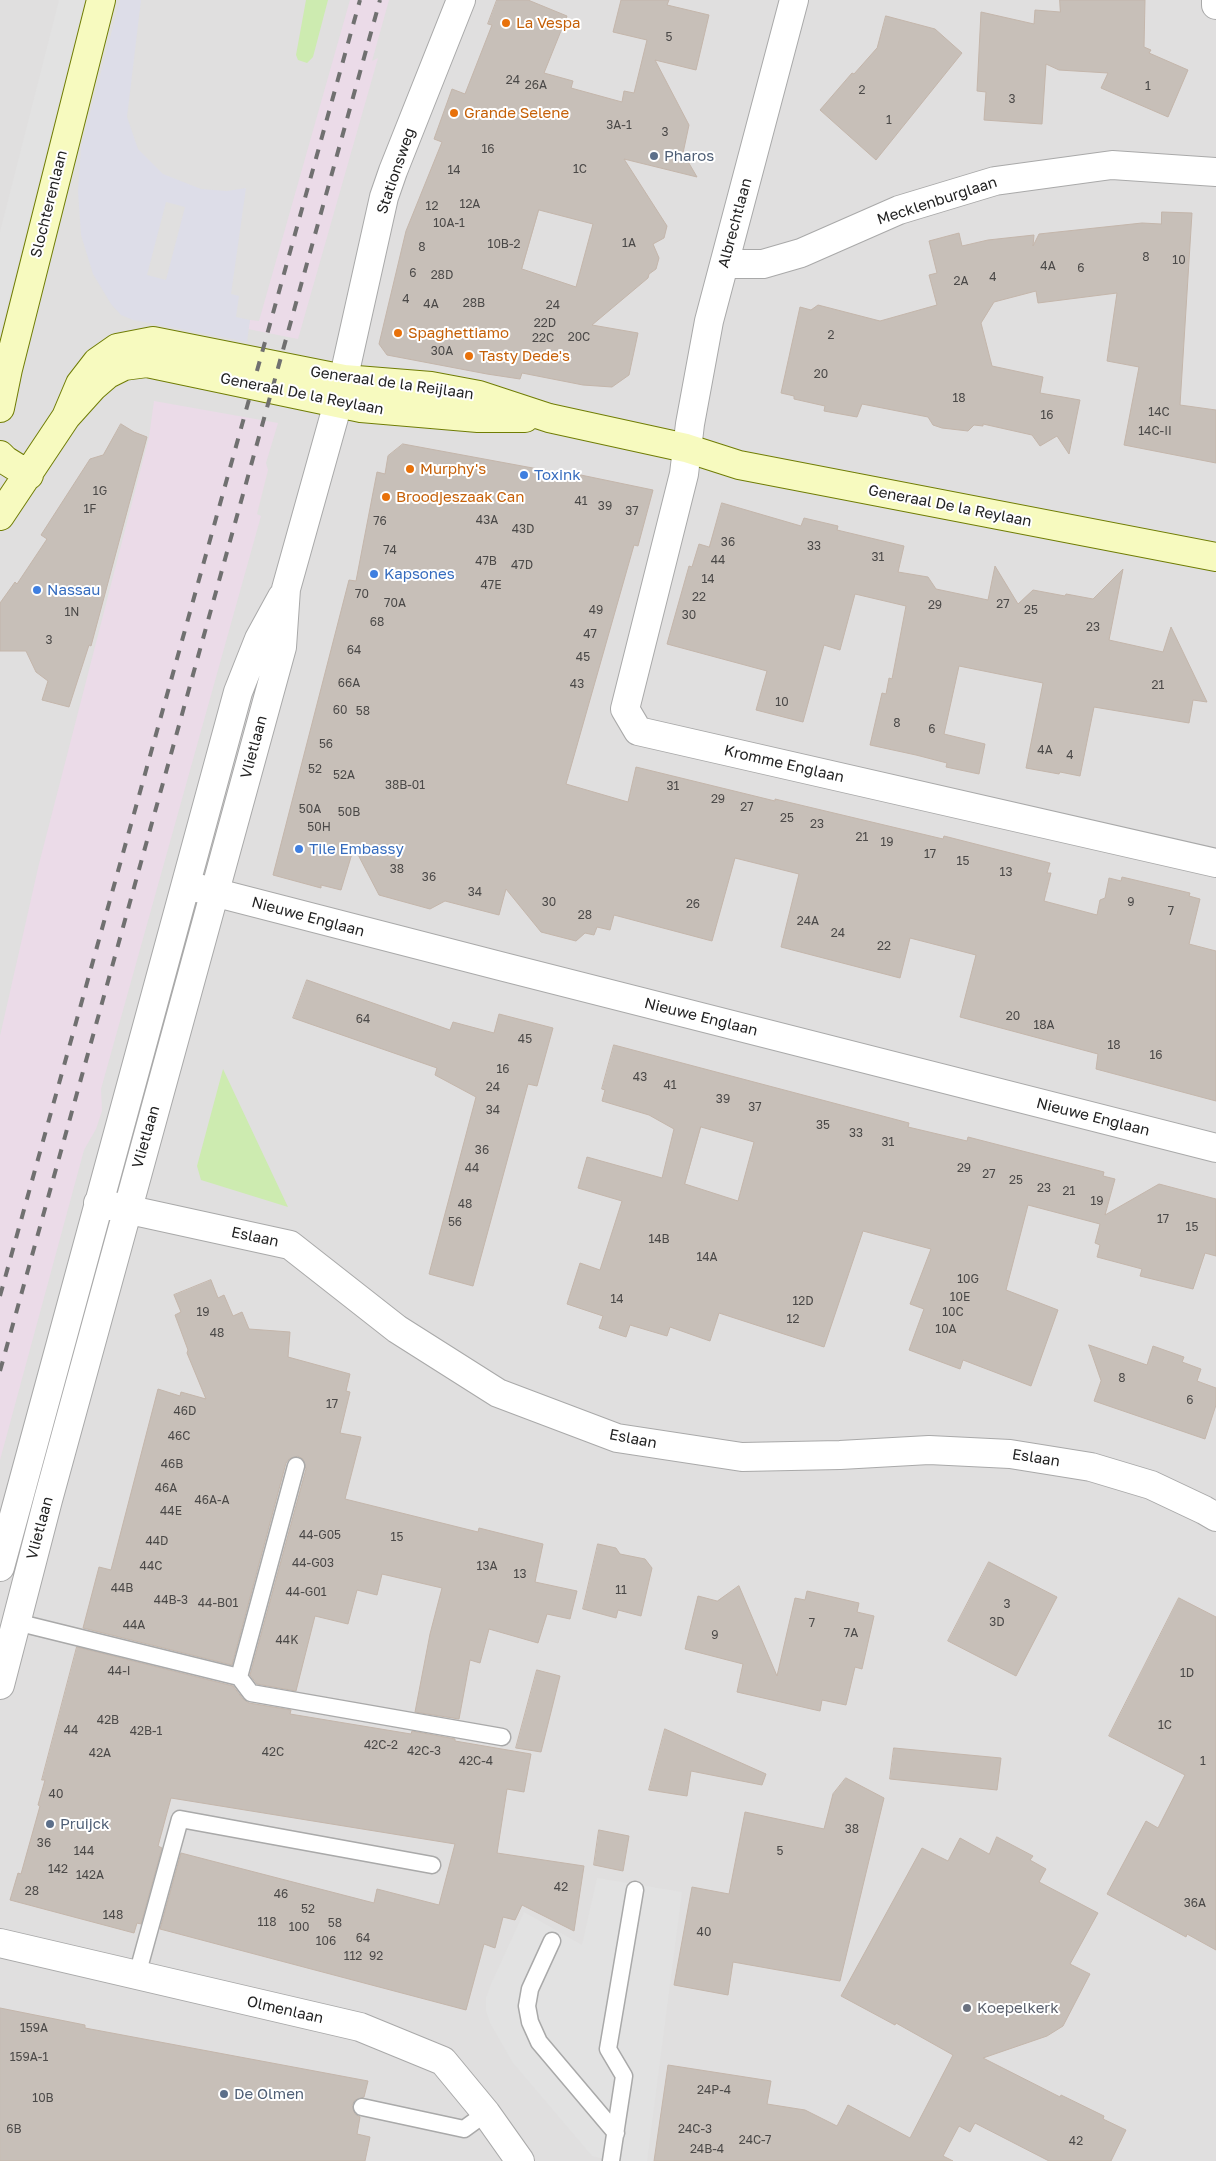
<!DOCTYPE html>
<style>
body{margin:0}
canvas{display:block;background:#f2efe9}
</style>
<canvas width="1216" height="2161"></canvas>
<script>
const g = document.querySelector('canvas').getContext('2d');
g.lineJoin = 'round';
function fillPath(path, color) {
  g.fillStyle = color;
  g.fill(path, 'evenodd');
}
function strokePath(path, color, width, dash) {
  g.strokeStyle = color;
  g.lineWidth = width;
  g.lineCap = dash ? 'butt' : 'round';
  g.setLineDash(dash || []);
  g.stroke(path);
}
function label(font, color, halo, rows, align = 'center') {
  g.font = font + ' "Golos Text",sans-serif';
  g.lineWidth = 4;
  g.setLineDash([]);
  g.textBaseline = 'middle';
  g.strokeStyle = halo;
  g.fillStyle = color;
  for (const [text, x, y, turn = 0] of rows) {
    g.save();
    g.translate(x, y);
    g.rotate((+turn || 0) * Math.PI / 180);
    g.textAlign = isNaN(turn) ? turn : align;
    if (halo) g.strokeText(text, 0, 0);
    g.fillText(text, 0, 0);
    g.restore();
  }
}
fillPath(new Path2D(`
 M 0,0 L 1216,0 L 1216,2161 L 0,2161 Z`), '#e0dfdf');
fillPath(new Path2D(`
 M 350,0 L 389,0 L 372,61 L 378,58 L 298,339 L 248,329 L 250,320 L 259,321 Z
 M 154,401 L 278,423 L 266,463 L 268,470 L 257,514 L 261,516 L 101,1089 L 102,1111 L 96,1129 L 84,1150 L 0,1460 L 0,1036 L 39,864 L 149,437 Z`), '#ebdbe8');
fillPath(new Path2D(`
 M 306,0 L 328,0 L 313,57 L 307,63 L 298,60 L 296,55 Z
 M 223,1069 L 288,1207 L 201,1180 L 197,1166 Z`), '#cdebb0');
fillPath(new Path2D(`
 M 59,0 L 85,0 L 0,335 L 0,232 Z
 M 597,1878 L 682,1892 L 647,2161 L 613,2161 L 592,2156 L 513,2063 L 490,2023 L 486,2011 L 486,1998 L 491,1984 L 524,1912 L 582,1945 Z`), '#e2e2e2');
fillPath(new Path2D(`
 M 120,0 L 141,0 L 127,117 L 138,149 L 163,174 L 201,189 L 227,191 L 246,188 L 231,294 L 239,296 L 236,317 L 250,320 L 247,342 L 133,320 L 121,315 L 111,304 L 93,274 L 81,235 L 78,191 L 81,147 ZM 166,202 L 185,207 L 166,280 L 147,275 Z`), '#dddde8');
const building = new Path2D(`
 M 497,0 L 528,0 L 567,16 L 544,73 L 573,81 L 571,88 L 622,102 L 624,91 L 634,93 L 647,40 L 613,32 L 621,0 L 669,0 L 667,5 L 709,15 L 696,70 L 655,60 L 689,125 L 683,153 L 697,177 L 624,159 L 667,226 L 664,238 L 653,244 L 659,258 L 656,269 L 649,274 L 648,278 L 592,325 L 638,333 L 629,375 L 612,387 L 583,385 L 522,373 L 520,379 L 487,374 L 387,355 L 379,344 L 406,231 L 442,142 L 434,139 L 452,89 L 465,94 L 492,25 L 488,24 ZM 539,210 L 593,224 L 576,287 L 522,269 Z
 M 1060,0 L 1145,0 L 1144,47 L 1151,50 L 1149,53 L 1188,70 L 1168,117 L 1101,88 L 1108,73 L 1059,70 L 1046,64 L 1042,124 L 984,120 L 986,92 L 977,91 L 981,12 L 1034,24 L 1035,10 L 1060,12 Z
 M 886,16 L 935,29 L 962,53 L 876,160 L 820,110 L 852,73 L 854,74 L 877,48 Z
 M 1162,212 L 1192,213 L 1180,405 L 1216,410 L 1216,463 L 1124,445 L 1139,367 L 1107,361 L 1117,293 L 1038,303 L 1036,291 L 994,302 L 981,323 L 992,366 L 1043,377 L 1040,393 L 1080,400 L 1069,454 L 1057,436 L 1040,446 L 1032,435 L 983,424 L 983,426 L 974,425 L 968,431 L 942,428 L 933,425 L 928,417 L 862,404 L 857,417 L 824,411 L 825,406 L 794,399 L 794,396 L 781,393 L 800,307 L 811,310 L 818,305 L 880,321 L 937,305 L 929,275 L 937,273 L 929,241 L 959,233 L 962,246 L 988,240 L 1034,235 L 1033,246 L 1039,234 L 1142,223 L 1161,224 Z
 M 121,424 L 134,432 L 147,437 L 91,646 L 89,645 L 69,707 L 42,700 L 48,681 L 36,672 L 26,651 L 0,651 L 0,603 L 15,582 L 17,584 L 47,539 L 41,535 L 90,459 L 103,455 Z
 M 403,444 L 576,476 L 576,474 L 653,490 L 638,546 L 634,545 L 566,784 L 628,802 L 636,767 L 775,801 L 775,799 L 943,839 L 944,836 L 1050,863 L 1047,873 L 1051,873 L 1044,901 L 1097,915 L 1100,900 L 1105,898 L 1109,878 L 1121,881 L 1122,877 L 1190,893 L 1189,896 L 1200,899 L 1189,944 L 1216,951 L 1216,1101 L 1096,1069 L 1098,1054 L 960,1017 L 976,955 L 910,938 L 900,978 L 781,947 L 799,874 L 735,858 L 712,941 L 614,915 L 610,930 L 597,927 L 594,935 L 585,933 L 576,941 L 541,932 L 506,889 L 499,915 L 445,901 L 430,909 L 379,895 L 354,847 L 341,890 L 321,885 L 321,888 L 273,875 L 349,580 L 356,581 L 377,472 L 385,474 L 388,456 Z
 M 722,503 L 801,526 L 804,518 L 838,526 L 837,530 L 904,546 L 898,572 L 928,577 L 936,589 L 988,600 L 995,566 L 1018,604 L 1033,590 L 1065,596 L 1066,594 L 1093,599 L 1123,569 L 1109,640 L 1163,652 L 1171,627 L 1207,702 L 1193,700 L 1189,723 L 1094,707 L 1080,776 L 1060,772 L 1059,774 L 1026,768 L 1043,683 L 959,666 L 944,734 L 985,744 L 979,774 L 946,767 L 947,763 L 916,755 L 870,745 L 882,693 L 886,694 L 889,678 L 892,679 L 906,606 L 855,594 L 840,650 L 824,645 L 803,722 L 756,710 L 767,671 L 667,644 L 689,566 L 692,567 L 699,544 L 709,547 Z
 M 307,980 L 450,1030 L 453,1022 L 494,1033 L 499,1014 L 553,1028 L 537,1086 L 528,1084 L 473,1286 L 429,1274 L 476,1097 L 435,1075 L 437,1068 L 293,1018 Z
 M 614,1045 L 909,1123 L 908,1127 L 967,1141 L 968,1137 L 1104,1172 L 1103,1176 L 1115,1179 L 1105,1215 L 1159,1184 L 1216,1199 L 1216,1256 L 1205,1253 L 1193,1289 L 1140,1276 L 1142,1269 L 1097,1257 L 1100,1245 L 1095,1243 L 1100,1224 L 1028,1205 L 1006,1290 L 1058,1310 L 1031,1386 L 963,1360 L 960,1369 L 909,1350 L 924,1309 L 910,1304 L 931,1249 L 863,1231 L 824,1347 L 719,1313 L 710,1341 L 670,1327 L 667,1336 L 630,1325 L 626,1337 L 599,1328 L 603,1316 L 567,1304 L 580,1263 L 600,1270 L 622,1201 L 578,1188 L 587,1157 L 662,1178 L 674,1129 L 649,1115 L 602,1101 L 605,1090 L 602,1089 ZM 701,1127 L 754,1142 L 738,1201 L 685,1184 Z
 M 211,1280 L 218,1298 L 224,1295 L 233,1316 L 242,1312 L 249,1329 L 290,1332 L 288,1357 L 350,1374 L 346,1391 L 350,1392 L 340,1433 L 361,1437 L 345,1499 L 478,1532 L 479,1528 L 543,1544 L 535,1582 L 577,1591 L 570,1619 L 547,1614 L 538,1643 L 489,1629 L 480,1663 L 470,1660 L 459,1719 L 415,1712 L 430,1634 L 442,1588 L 382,1574 L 377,1595 L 357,1590 L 348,1624 L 315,1616 L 296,1691 L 257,1684 L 250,1675 L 306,1469 L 303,1459 L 298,1456 L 289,1459 L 286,1463 L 232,1665 L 83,1628 L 99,1567 L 111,1570 L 158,1389 L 180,1396 L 181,1392 L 206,1399 L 187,1353 L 188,1350 L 175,1315 L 181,1312 L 174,1295 Z
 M 1089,1345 L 1147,1365 L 1153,1346 L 1184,1357 L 1182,1362 L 1201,1369 L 1197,1381 L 1216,1388 L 1216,1405 L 1205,1439 L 1094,1401 L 1101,1381 Z
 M 598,1544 L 616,1548 L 620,1554 L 645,1559 L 652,1568 L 641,1616 L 618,1610 L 616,1618 L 583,1609 Z
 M 989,1562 L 1057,1597 L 1016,1676 L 948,1641 Z
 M 739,1586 L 777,1676 L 795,1598 L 805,1600 L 807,1591 L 859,1603 L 857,1612 L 874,1616 L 862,1669 L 855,1667 L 846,1705 L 822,1700 L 820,1711 L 737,1692 L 743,1664 L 685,1649 L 698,1596 L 717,1601 Z
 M 1179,1598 L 1216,1617 L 1216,1950 L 1187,1934 L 1186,1937 L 1107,1894 L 1146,1821 L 1158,1828 L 1185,1775 L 1109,1736 Z
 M 77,1647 L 233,1686 L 243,1699 L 249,1703 L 291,1710 L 290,1714 L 411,1734 L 412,1731 L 455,1739 L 455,1741 L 531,1754 L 524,1792 L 507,1789 L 497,1853 L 584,1866 L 574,1931 L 522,1905 L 515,1920 L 503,1917 L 495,1948 L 484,1944 L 466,2010 L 160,1929 L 181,1853 L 374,1903 L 377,1889 L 439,1905 L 455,1844 L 171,1798 L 158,1846 L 162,1848 L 141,1924 L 137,1923 L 134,1933 L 10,1900 L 18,1873 L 21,1874 L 40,1806 L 38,1805 L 45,1780 L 42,1780 Z
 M 537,1670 L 560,1676 L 541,1752 L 516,1748 Z
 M 665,1729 L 766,1774 L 762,1785 L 691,1771 L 687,1796 L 649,1790 Z
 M 894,1748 L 1001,1758 L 997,1790 L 890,1779 Z
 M 846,1778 L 884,1798 L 840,1981 L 733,1962 L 728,1995 L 674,1985 L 692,1887 L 729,1894 L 745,1812 L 824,1829 L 833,1794 Z
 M 599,1830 L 629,1836 L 623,1871 L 594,1865 Z
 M 997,1837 L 1033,1856 L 1030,1860 L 1046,1869 L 1039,1882 L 1098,1913 L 1070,1964 L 1090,1974 L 1063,2026 L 1047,2036 L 983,2058 L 1060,2097 L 1061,2095 L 1104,2116 L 1103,2119 L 1126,2130 L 1111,2161 L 1049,2161 L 975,2123 L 970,2132 L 959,2126 L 943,2156 L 953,2161 L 654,2161 L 668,2065 L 771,2081 L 767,2104 L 805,2110 L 837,2126 L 848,2105 L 910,2138 L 953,2055 L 896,2023 L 895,2025 L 841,1996 L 922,1848 L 948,1861 L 960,1838 L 989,1854 Z
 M 0,2008 L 85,2025 L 85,2028 L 368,2081 L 364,2097 L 355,2100 L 352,2105 L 355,2114 L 360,2117 L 357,2134 L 370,2137 L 365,2161 L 0,2161 Z`);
fillPath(building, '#c7bfb8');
strokePath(building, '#c4b6ab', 1);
const lane = new Path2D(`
 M 16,1622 L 239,1677 L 296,1466
 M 239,1677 L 251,1693 L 502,1737
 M 552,1941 L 530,1989 L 527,2006 L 530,2022 L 539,2042 L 616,2133
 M 137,1975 L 180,1819 L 432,1865
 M 362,2107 L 464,2129 L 486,2113
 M 611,2161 L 624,2076 L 608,2049 L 635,1890`);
const street = new Path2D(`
 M 794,0 L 709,321 L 690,424 L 684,474 L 625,709 L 638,731 L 1216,863
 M 1216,0 L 1216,5
 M 725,264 L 763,264 L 801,253 L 899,210 L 995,181 L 1112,165 L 1216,172
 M 186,885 L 504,967 L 1216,1148
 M 98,1203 L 290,1245 L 397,1329 L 498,1393 L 617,1438 L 742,1457 L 840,1455 L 929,1450 L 1010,1454 L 1091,1467 L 1151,1485 L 1204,1510 L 1216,1517
 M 0,1567 L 238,692 L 259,639 L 282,597
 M 0,1685 L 48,1500 L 282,647 L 286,589 L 338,403 L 384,197 L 393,171 L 461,0
 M 0,1943 L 360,2027 L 443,2061 L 486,2113 L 520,2161`);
const secondary = new Path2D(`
 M 0,408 L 8,369 L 101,0
 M 66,417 L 80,384 L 97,362 L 117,348 L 153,341 L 344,379 L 431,386 L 479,395 L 549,418 L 686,448 L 739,465 L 1216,557
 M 0,455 L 5,460 L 29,475
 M 0,516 L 66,417 L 93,387 L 108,374 L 124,366 L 147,363 L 361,408 L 478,418 L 525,418`);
strokePath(lane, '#a9a9a9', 19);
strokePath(street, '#a9a9a9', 30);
strokePath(secondary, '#707d05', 30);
strokePath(lane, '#fff', 16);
strokePath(street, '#fff', 28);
strokePath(secondary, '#f7fabf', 28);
strokePath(new Path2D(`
 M 0,1296 L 360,0
 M 0,1371 L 380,0`), '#707070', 4, [10, 10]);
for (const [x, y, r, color] of [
 [506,23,5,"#e8710a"],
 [454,113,5,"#e8710a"],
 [654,156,5,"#5c6f8a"],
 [398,333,5,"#e8710a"],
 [469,356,5,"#e8710a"],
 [410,469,5,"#e8710a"],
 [524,475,5,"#3f7fe0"],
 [386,497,5,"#e8710a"],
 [374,574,5,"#3f7fe0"],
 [37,590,5,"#3f7fe0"],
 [299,849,5,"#3f7fe0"],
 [50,1824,5,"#5c6f8a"],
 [967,2008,5,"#6b7280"],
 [224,2094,5,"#5c6f8a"]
]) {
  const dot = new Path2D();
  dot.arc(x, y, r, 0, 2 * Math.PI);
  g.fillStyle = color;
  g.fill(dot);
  strokePath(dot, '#fff', 2);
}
label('12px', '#4b4948', null, [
 ["5",669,37],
 ["24",513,80],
 ["26A",536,85],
 ["1",1148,86],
 ["2",862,90],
 ["3",1012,99],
 ["1",889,120],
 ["3A-1",619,125],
 ["3",665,132],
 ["16",488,149],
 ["1C",580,169],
 ["14",454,170],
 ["12A",470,204],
 ["12",432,206],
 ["10A-1",449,223],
 ["1A",629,243],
 ["10B-2",504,244],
 ["8",422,247],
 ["8",1146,257],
 ["10",1179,260],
 ["4A",1048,266],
 ["6",1081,268],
 ["6",413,273],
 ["28D",442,275],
 ["4",993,277],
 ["2A",961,281],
 ["4",406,299],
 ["28B",474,303],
 ["4A",431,304],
 ["24",553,305],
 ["22D",545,323],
 ["2",831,335],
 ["20C",579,337],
 ["22C",543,338],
 ["30A",442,351],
 ["20",821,374],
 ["18",959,398],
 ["14C",1159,412],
 ["16",1047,415],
 ["14C-II",1155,431],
 ["1G",100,491],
 ["41",581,501],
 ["39",605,506],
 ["1F",90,509],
 ["37",632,511],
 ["43A",487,520],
 ["76",380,521],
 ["43D",523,529],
 ["36",728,542],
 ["33",814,546],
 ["74",390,550],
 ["31",878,557],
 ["44",718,560],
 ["47B",486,561],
 ["47D",522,565],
 ["14",708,579],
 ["47E",491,585],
 ["70",362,594],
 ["22",699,597],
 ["70A",395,603],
 ["27",1003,604],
 ["29",935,605],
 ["49",596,610],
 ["25",1031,610],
 ["1N",72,612],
 ["30",689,615],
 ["68",377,622],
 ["23",1093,627],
 ["47",590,634],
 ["3",49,640],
 ["64",354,650],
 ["45",583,657],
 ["66A",349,683],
 ["43",577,684],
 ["21",1158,685],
 ["10",782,702],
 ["60",340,710],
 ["58",363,711],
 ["8",897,723],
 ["6",932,729],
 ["56",326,744],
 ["4A",1045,750],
 ["4",1070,755],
 ["52",315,769],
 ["52A",344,775],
 ["38B-01",405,785],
 ["31",673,786],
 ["29",718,799],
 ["27",747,807],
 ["50A",310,809],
 ["50B",349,812],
 ["25",787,818],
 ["23",817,824],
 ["50H",319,827],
 ["21",862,837],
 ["19",887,842],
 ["17",930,854],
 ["15",963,861],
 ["38",397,869],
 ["13",1006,872],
 ["36",429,877],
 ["34",475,892],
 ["30",549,902],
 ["9",1131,902],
 ["26",693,904],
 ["7",1171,911],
 ["28",585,915],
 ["24A",808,921],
 ["24",838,933],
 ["22",884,946],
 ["20",1013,1016],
 ["64",363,1019],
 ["18A",1044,1025],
 ["45",525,1039],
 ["18",1114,1045],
 ["16",1156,1055],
 ["16",503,1069],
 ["43",640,1077],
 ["41",670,1085],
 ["24",493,1087],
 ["39",723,1099],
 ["37",755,1107],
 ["34",493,1110],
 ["35",823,1125],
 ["33",856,1133],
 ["31",888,1142],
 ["36",482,1150],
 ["44",472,1168],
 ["29",964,1168],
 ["27",989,1174],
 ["25",1016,1180],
 ["23",1044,1188],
 ["21",1069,1191],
 ["19",1097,1201],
 ["48",465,1204],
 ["17",1163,1219],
 ["56",455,1222],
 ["15",1192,1227],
 ["14B",659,1239],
 ["14A",707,1257],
 ["10G",968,1279],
 ["10E",960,1297],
 ["14",617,1299],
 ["12D",803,1301],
 ["19",203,1312],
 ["10C",953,1312],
 ["12",793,1319],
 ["10A",946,1329],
 ["48",217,1333],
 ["8",1122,1378],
 ["6",1190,1400],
 ["17",332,1404],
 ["46D",185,1411],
 ["46C",179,1436],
 ["46B",172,1464],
 ["46A",166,1488],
 ["46A-A",212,1500],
 ["44E",171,1511],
 ["44-G05",320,1535],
 ["15",397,1537],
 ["44D",157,1541],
 ["44-G03",313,1563],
 ["44C",151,1566],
 ["13A",487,1566],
 ["13",520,1574],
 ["44B",122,1588],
 ["11",621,1590],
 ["44-G01",306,1592],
 ["44B-3",171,1600],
 ["44-B01",218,1603],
 ["3",1007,1604],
 ["3D",997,1622],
 ["7",812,1623],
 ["44A",134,1625],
 ["7A",851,1633],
 ["9",715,1635],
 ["44K",287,1640],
 ["44-I",119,1671],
 ["1D",1187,1673],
 ["42B",108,1720],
 ["1C",1165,1725],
 ["44",71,1730],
 ["42B-1",146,1731],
 ["42C-2",381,1745],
 ["42C-3",424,1751],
 ["42C",273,1752],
 ["42A",100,1753],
 ["42C-4",476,1761],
 ["1",1203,1761],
 ["40",56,1794],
 ["38",852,1829],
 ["36",44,1843],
 ["144",84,1851],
 ["5",780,1851],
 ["142",58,1869],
 ["142A",90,1875],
 ["42",561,1887],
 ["28",32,1891],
 ["46",281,1894],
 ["36A",1195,1903],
 ["52",308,1909],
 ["148",113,1915],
 ["118",267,1922],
 ["58",335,1923],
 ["100",299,1927],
 ["40",704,1932],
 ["64",363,1938],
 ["106",326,1941],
 ["112",353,1956],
 ["92",376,1956],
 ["159A",34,2028],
 ["159A-1",29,2057],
 ["24P-4",714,2090],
 ["10B",43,2098],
 ["6B",14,2129],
 ["24C-3",695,2129],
 ["24C-7",755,2140],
 ["42",1076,2141],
 ["24B-4",707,2149]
]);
label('15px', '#c56008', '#fff', [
 ["La Vespa",516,23],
 ["Grande Selene",464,113],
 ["Spaghettiamo",408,333],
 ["Tasty Dede's",479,356],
 ["Murphy's",420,469],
 ["Broodjeszaak Can",396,497]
], 'left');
label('15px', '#4e5e75', '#fff', [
 ["Pharos",664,156],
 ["Pruijck",60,1824],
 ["De Olmen",234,2094]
], 'left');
label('15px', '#222', '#fff', [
 ["Stationsweg",396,171,-71],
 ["Mecklenburglaan",937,201,-18],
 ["Slochterenlaan",49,204,-76],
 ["Albrechtlaan",735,223,-75],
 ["Generaal de la Reijlaan",392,383,8],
 ["Generaal De la Reylaan",302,394,11],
 ["Generaal De la Reylaan",950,506,11],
 ["Vlietlaan",254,747,-75],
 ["Kromme Englaan",784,764,13],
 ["Nieuwe Englaan",308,917,15],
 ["Nieuwe Englaan",701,1017,14],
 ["Nieuwe Englaan",1093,1117,14],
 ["Vlietlaan",146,1137,-74],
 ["Eslaan",255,1237,12],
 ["Eslaan",633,1439,11],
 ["Eslaan",1036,1458,9],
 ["Vlietlaan",40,1528,-75],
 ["Olmenlaan",285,2010,13]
]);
label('15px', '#366cbe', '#fff', [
 ["Toxink",534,475],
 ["Kapsones",384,574],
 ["Nassau",47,590],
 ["Tile Embassy",309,849]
], 'left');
label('15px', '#5b616d', '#fff', [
 ["Koepelkerk",977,2008]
], 'left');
</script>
